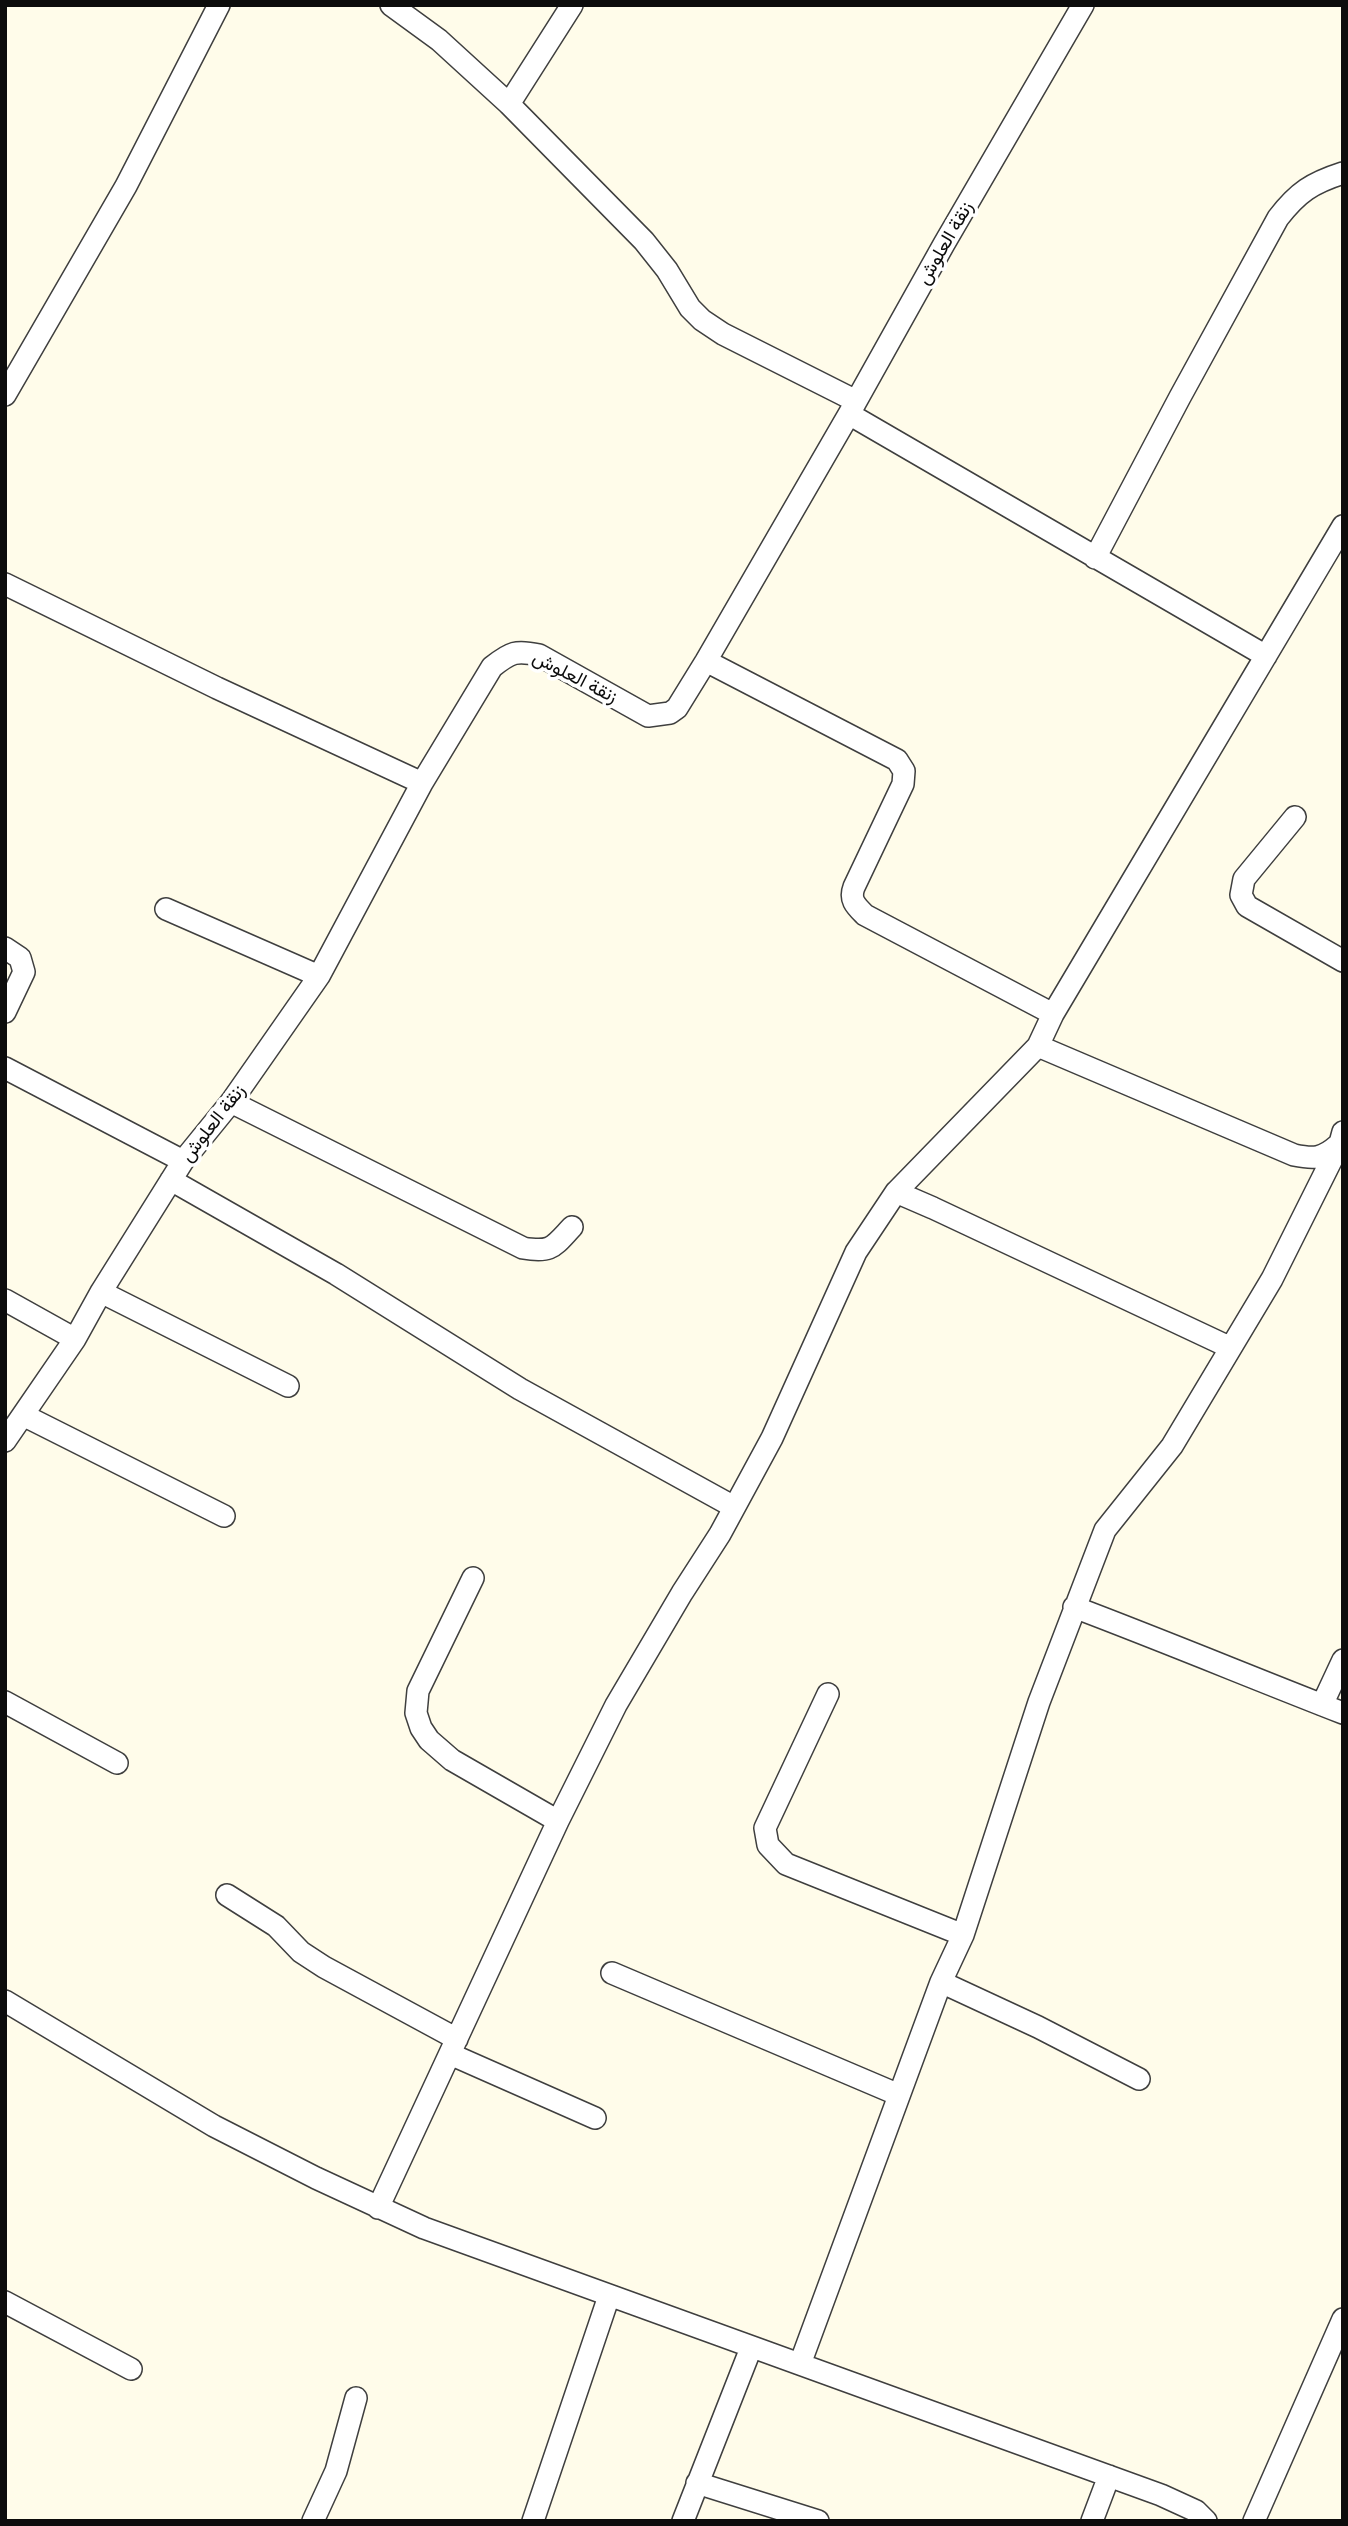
<!DOCTYPE html>
<meta charset="utf-8">
<style>
body{margin:0}
#map{position:relative;width:1348px;height:2526px;overflow:hidden;background:#fffcea;font-family:"Playfair Display",serif}
canvas{display:block}
.frame{position:absolute;inset:0;border:7px solid #0c0c0c;pointer-events:none}
</style>
<div id="map">
<canvas width="1348" height="2526"></canvas>
<div class="frame"></div>
</div>
<script>
const g = document.querySelector('canvas').getContext('2d');
g.lineJoin = 'round';
function strokePath(path, color, width, dash) {
  g.strokeStyle = color;
  g.lineWidth = width;
  g.lineCap = dash ? 'butt' : 'round';
  g.setLineDash(dash || []);
  g.stroke(path);
}
function label(font, color, halo, rows, align = 'center') {
  g.font = font + ' "Playfair Display",Vazirmatn,serif';
  g.lineWidth = 7;
  g.setLineDash([]);
  g.textBaseline = 'middle';
  g.strokeStyle = halo;
  g.fillStyle = color;
  for (const [text, x, y, turn = 0] of rows) {
    g.save();
    g.translate(x, y);
    g.rotate((+turn || 0) * Math.PI / 180);
    g.textAlign = isNaN(turn) ? turn : align;
    if (halo) g.strokeText(text, 0, 0);
    g.fillText(text, 0, 0);
    g.restore();
  }
}
const minor = new Path2D(`
 M 391,5 L 439,40 L 509,104 L 572,5
 M 509,104 L 644,241 L 667,270 L 690,308 L 702,320 L 723,334 L 856,401
 M 5,395 L 126,186 L 219,5
 M 849,414 L 1266,656
 M 1095,558 L 1180,397 L 1278,218 C 1298,192 1312,183 1343,173
 M 5,584 L 217,688 L 422,783
 M 706,661 L 897,760 L 904,771 L 903,784 L 854,887 C 849,900 856,906 865,915 L 1053,1014
 M 1295,817 L 1244,879 L 1241,895 L 1247,906 L 1343,961
 M 166,909 L 319,976
 M 5,948 L 20,958 L 24,972 L 5,1012
 M 1038,1046 L 1294,1155 C 1314,1159 1322,1159 1338,1145
 M 5,1068 L 183,1161
 M 231,1102 L 523,1248 C 552,1253 553,1247 572,1227
 M 171,1180 L 336,1274 L 520,1389 L 734,1507
 M 896,1192 L 933,1208 L 1229,1347
 M 101,1292 L 288,1386
 M 5,1300 L 75,1339
 M 23,1415 L 224,1516
 M 5,1441 L 75,1339 L 101,1292 L 183,1161 L 231,1102 L 319,976 L 422,783 L 492,667 C 511,652 516,650 539,655 L 648,716 L 670,713 L 677,708 L 706,661 L 849,414 L 944,244 L 1083,5
 M 473,1578 L 418,1691 L 416,1713 L 421,1728 L 429,1740 L 452,1760 L 558,1821
 M 1074,1607 C 1164,1641 1253,1678 1343,1713
 M 828,1694 L 765,1828 L 768,1845 L 786,1864 L 963,1935
 M 5,1702 L 117,1763
 M 1322,1705 L 1343,1660
 M 227,1895 L 276,1926 L 301,1952 L 324,1967 L 457,2039
 M 612,1973 L 899,2095
 M 941,1982 L 1038,2027 L 1139,2079
 M 5,2001 L 214,2126 L 316,2178 L 424,2228 L 1161,2495 L 1196,2511 L 1206,2521
 M 450,2054 L 595,2118
 M 378,2208 L 558,1821 L 616,1705 L 682,1593 L 720,1534 L 772,1438 L 856,1252 L 896,1192 L 1038,1046 L 1053,1014 L 1343,526
 M 5,2302 L 131,2369
 M 800,2364 L 941,1982 L 963,1935 L 1039,1702 L 1105,1530 L 1172,1446 L 1272,1279 L 1340,1143 L 1343,1132
 M 697,2483 L 818,2521
 M 313,2521 L 336,2471 L 356,2398
 M 533,2521 L 609,2296
 M 683,2521 L 751,2348
 M 1092,2521 L 1109,2476
 M 1254,2521 L 1343,2319`);
strokePath(minor, '#3f3f3f', 24);
strokePath(minor, '#fff', 21);
label('19px', '#0c0c0c', '#fff', [
 ["زنقة العلوش",945,243,-60],
 ["زنقة العلوش",575,677,27],
 ["زنقة العلوش",213,1123,-52]
]);
</script>
